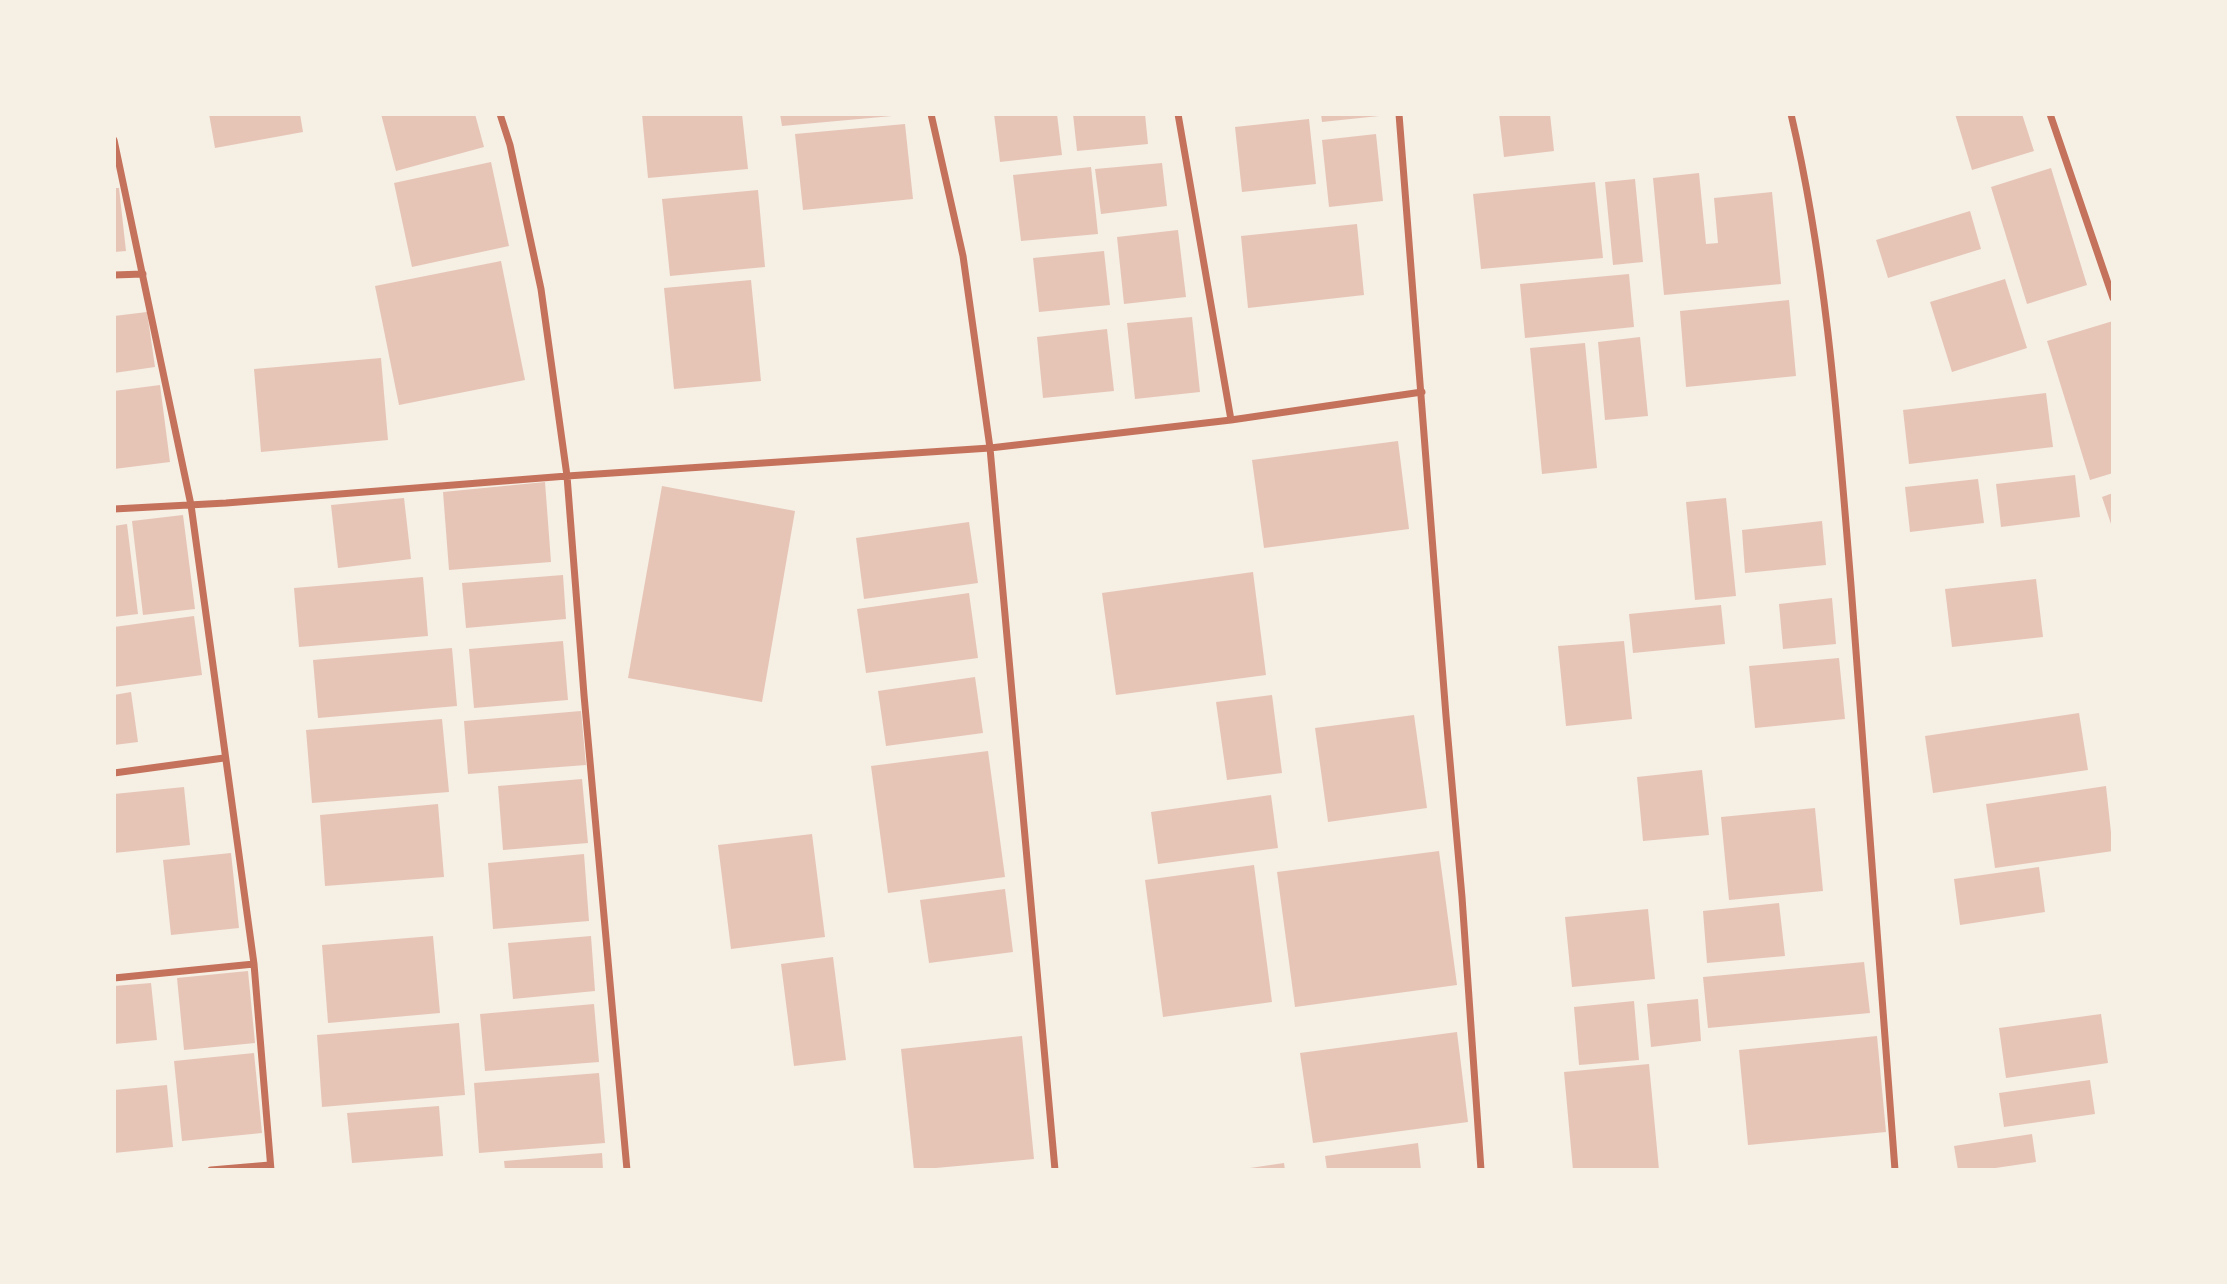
<!DOCTYPE html>
<style>
body{margin:0}
#map{position:relative;width:2227px;height:1284px;overflow:hidden;background:#f6efe4;font-family:Helvetica,sans-serif}
canvas{display:block}
.frame{position:absolute;inset:0;border:116px solid #f6efe4;pointer-events:none}
</style>
<div id="map">
<canvas width="2227" height="1284"></canvas>
<div class="frame"></div>
</div>
<script>
const g = document.querySelector('canvas').getContext('2d');
g.lineJoin = 'round';
function fillPath(path, color) {
  g.fillStyle = color;
  g.fill(path, 'evenodd');
}
function strokePath(path, color, width, dash) {
  g.strokeStyle = color;
  g.lineWidth = width;
  g.lineCap = dash ? 'butt' : 'round';
  g.setLineDash(dash || []);
  g.stroke(path);
}
fillPath(new Path2D(`
 M 209,114 L 300,114 L 303,132 L 215,148 Z
 M 381,114 L 475,114 L 484,147 L 396,171 Z
 M 642,114 L 742,114 L 748,169 L 648,178 Z
 M 780,114 L 892,114 L 892,116 L 782,126 Z
 M 994,114 L 1057,114 L 1062,155 L 1000,162 Z
 M 1073,114 L 1145,114 L 1148,144 L 1077,151 Z
 M 1321,114 L 1379,114 L 1379,116 L 1322,122 Z
 M 1499,114 L 1550,114 L 1554,151 L 1504,157 Z
 M 1955,114 L 2022,114 L 2034,151 L 1972,170 Z
 M 1309,119 L 1316,184 L 1242,192 L 1235,127 Z
 M 905,124 L 913,199 L 803,210 L 795,134 Z
 M 1376,134 L 1383,201 L 1329,207 L 1322,140 Z
 M 491,162 L 509,246 L 412,267 L 394,183 Z
 M 1162,163 L 1167,206 L 1101,214 L 1095,169 Z
 M 1091,167 L 1098,234 L 1021,241 L 1013,175 Z
 M 2051,168 L 2087,285 L 2027,304 L 1991,187 Z
 M 1699,173 L 1706,244 L 1718,243 L 1714,198 L 1772,192 L 1781,284 L 1664,295 L 1653,178 Z
 M 1635,179 L 1643,262 L 1613,265 L 1605,182 Z
 M 1595,182 L 1603,258 L 1481,269 L 1473,194 Z
 M 114,188 L 119,188 L 126,251 L 114,252 Z
 M 758,190 L 765,267 L 670,276 L 662,199 Z
 M 1970,211 L 1981,249 L 1888,278 L 1876,240 Z
 M 1357,224 L 1364,295 L 1248,308 L 1241,236 Z
 M 1178,230 L 1186,297 L 1124,304 L 1117,237 Z
 M 1104,251 L 1110,305 L 1039,312 L 1033,258 Z
 M 501,261 L 525,380 L 399,405 L 375,286 Z
 M 1629,274 L 1634,327 L 1525,338 L 1520,284 Z
 M 2005,279 L 2027,348 L 1952,372 L 1930,302 Z
 M 751,280 L 761,381 L 674,389 L 664,288 Z
 M 1789,300 L 1796,376 L 1686,387 L 1680,311 Z
 M 147,312 L 155,367 L 114,373 L 114,316 Z
 M 1192,317 L 1200,392 L 1135,399 L 1127,323 Z
 M 2113,321 L 2113,473 L 2090,480 L 2047,341 Z
 M 1107,329 L 1114,391 L 1043,398 L 1037,337 Z
 M 1640,337 L 1648,416 L 1605,420 L 1598,342 Z
 M 1585,343 L 1597,468 L 1542,474 L 1530,348 Z
 M 381,358 L 388,440 L 261,452 L 254,369 Z
 M 160,385 L 170,462 L 114,469 L 114,391 Z
 M 2046,393 L 2053,447 L 1909,464 L 1903,410 Z
 M 1398,441 L 1409,529 L 1264,548 L 1252,460 Z
 M 2075,475 L 2080,517 L 2001,527 L 1996,484 Z
 M 1978,479 L 1984,523 L 1910,532 L 1905,487 Z
 M 545,482 L 551,562 L 449,570 L 443,492 Z
 M 662,486 L 795,511 L 762,702 L 628,678 Z
 M 2113,493 L 2113,530 L 2102,497 Z
 M 404,498 L 411,559 L 338,568 L 331,505 Z
 M 1726,498 L 1736,596 L 1695,600 L 1686,502 Z
 M 183,515 L 195,609 L 143,615 L 132,521 Z
 M 1822,521 L 1826,565 L 1745,573 L 1742,530 Z
 M 969,522 L 978,583 L 864,599 L 856,538 Z
 M 127,524 L 138,614 L 114,617 L 114,526 Z
 M 1253,572 L 1266,675 L 1116,695 L 1102,593 Z
 M 563,575 L 566,619 L 466,628 L 462,583 Z
 M 423,577 L 428,636 L 299,647 L 294,588 Z
 M 2036,579 L 2043,637 L 1952,647 L 1945,589 Z
 M 969,593 L 978,658 L 866,673 L 857,609 Z
 M 1832,598 L 1836,644 L 1783,649 L 1779,604 Z
 M 1721,605 L 1725,644 L 1633,653 L 1629,614 Z
 M 194,616 L 202,675 L 114,687 L 114,627 Z
 M 563,641 L 568,700 L 474,708 L 469,649 Z
 M 1624,641 L 1632,719 L 1566,726 L 1558,646 Z
 M 452,648 L 457,706 L 318,718 L 313,660 Z
 M 1839,658 L 1845,719 L 1755,728 L 1749,666 Z
 M 975,677 L 983,733 L 886,746 L 878,691 Z
 M 131,692 L 138,742 L 114,745 L 114,695 Z
 M 1272,695 L 1282,773 L 1227,780 L 1216,702 Z
 M 581,711 L 586,765 L 468,774 L 464,721 Z
 M 2079,713 L 2088,770 L 1933,793 L 1925,736 Z
 M 1414,715 L 1427,808 L 1328,822 L 1315,728 Z
 M 442,719 L 449,792 L 312,803 L 306,730 Z
 M 988,751 L 1005,877 L 888,893 L 871,766 Z
 M 1702,770 L 1709,835 L 1643,841 L 1637,777 Z
 M 582,779 L 588,843 L 503,850 L 498,786 Z
 M 2106,786 L 2113,851 L 1995,868 L 1986,804 Z
 M 184,787 L 190,845 L 114,853 L 114,794 Z
 M 1271,795 L 1278,848 L 1158,864 L 1151,812 Z
 M 438,804 L 444,877 L 325,886 L 320,815 Z
 M 1815,808 L 1823,891 L 1729,900 L 1721,817 Z
 M 812,834 L 825,937 L 731,949 L 718,845 Z
 M 1439,851 L 1457,985 L 1295,1007 L 1277,872 Z
 M 231,853 L 239,928 L 171,935 L 163,860 Z
 M 584,854 L 589,921 L 493,929 L 488,863 Z
 M 1254,865 L 1272,1002 L 1163,1017 L 1145,880 Z
 M 2039,867 L 2045,912 L 1960,925 L 1954,879 Z
 M 1005,889 L 1013,952 L 929,963 L 920,900 Z
 M 1779,903 L 1785,956 L 1707,963 L 1703,911 Z
 M 1648,909 L 1655,979 L 1572,987 L 1565,917 Z
 M 433,936 L 440,1013 L 328,1023 L 322,945 Z
 M 591,936 L 595,991 L 513,999 L 508,943 Z
 M 833,957 L 846,1060 L 794,1066 L 781,964 Z
 M 1864,962 L 1870,1013 L 1708,1028 L 1703,977 Z
 M 248,971 L 255,1043 L 184,1050 L 177,978 Z
 M 151,983 L 157,1040 L 114,1044 L 114,986 Z
 M 1698,999 L 1701,1041 L 1651,1047 L 1647,1004 Z
 M 1634,1001 L 1639,1060 L 1579,1065 L 1574,1007 Z
 M 594,1004 L 599,1062 L 485,1071 L 480,1014 Z
 M 2101,1014 L 2108,1063 L 2006,1078 L 1999,1028 Z
 M 459,1023 L 465,1095 L 322,1107 L 317,1035 Z
 M 1457,1032 L 1468,1122 L 1313,1143 L 1300,1053 Z
 M 1022,1036 L 1034,1159 L 914,1170 L 901,1049 Z
 M 1877,1036 L 1886,1132 L 1748,1145 L 1739,1050 Z
 M 254,1053 L 262,1133 L 182,1141 L 174,1061 Z
 M 1649,1064 L 1659,1170 L 1573,1170 L 1564,1072 Z
 M 599,1073 L 605,1143 L 479,1153 L 474,1083 Z
 M 2090,1080 L 2095,1114 L 2004,1127 L 1999,1093 Z
 M 167,1085 L 173,1147 L 114,1153 L 114,1090 Z
 M 439,1106 L 443,1156 L 352,1163 L 347,1113 Z
 M 2032,1134 L 2036,1162 L 1982,1170 L 1958,1170 L 1954,1146 Z
 M 1418,1143 L 1421,1170 L 1327,1170 L 1325,1156 Z
 M 602,1153 L 603,1170 L 505,1170 L 504,1161 Z
 M 1284,1163 L 1285,1170 L 1243,1170 L 1243,1169 Z`), '#e6c5b7');
strokePath(new Path2D(`
 M 500,114 L 510,145 L 541,289 L 567,476 L 584,695 L 627,1170
 M 931,114 L 963,256 L 990,448 L 1055,1170
 M 1178,114 L 1231,420
 M 1399,114 L 1446,716 L 1462,897 L 1481,1170
 M 1791,114 C 1827,268 1838,427 1851,585 C 1867,780 1882,975 1895,1170
 M 2050,114 L 2113,298
 M 114,140 L 191,505 L 254,964 L 271,1170
 M 114,275 L 143,274
 M 114,509 L 226,503 L 567,476 L 990,448 L 1231,420 L 1422,392
 M 114,773 L 224,758
 M 114,978 L 254,964
 M 211,1170 L 270,1165`), '#c5725c', 7);
</script>
